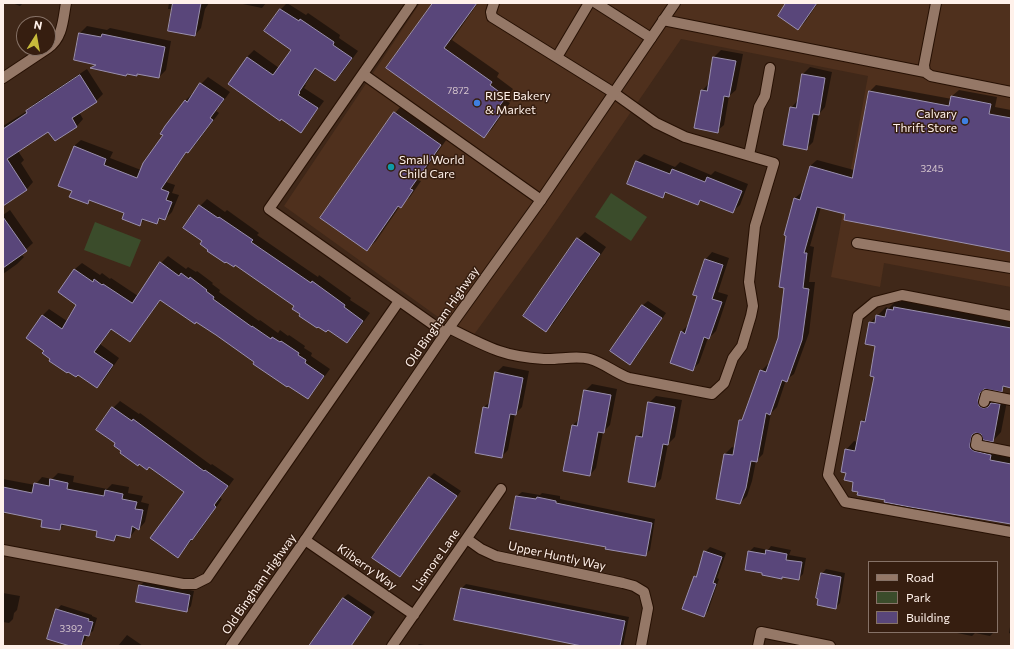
<!DOCTYPE html>
<style>
body{margin:0}
#map{position:relative;width:1014px;height:649px;overflow:hidden;background:#402819;font-family:Commissioner,sans-serif}
canvas{display:block}
.frame{position:absolute;inset:0;border:4px solid #fff1ea;pointer-events:none}
.legend{position:absolute;left:868px;top:561px;width:130px;height:72px;box-sizing:border-box;background:#361e10;border:1px solid #867267;margin:0;padding:5px 7px;list-style:none;font-size:12px;color:#fff1ea}
.legend li{display:flex;align-items:center;gap:8px;height:20px}
.legend b{width:20px;border:1px solid #867267}
.north{position:absolute;left:16px;top:16px;width:40px;height:40px;box-sizing:border-box;background:#361e10;border:1px solid #867267;border-radius:50%;rotate:11deg;font-size:11px;font-weight:700;line-height:16px;text-align:center;color:#fff1ea}
.north::after{content:'';display:block;margin:auto;width:14px;height:18px;background:#c8bb3b;clip-path:polygon(50% 0,100% 100%,50% 72%,0 100%)}
</style>
<div id="map">
<canvas width="1014" height="649"></canvas>
<div class="frame"></div>
<ul class="legend">
<li><b style="height:5px;background:#957867"></b>Road</li>
<li><b style="height:11px;background:#3b4c2b"></b>Park</li>
<li><b style="height:11px;background:#59467a"></b>Building</li>
</ul>
<div class="north">N</div>
</div>
<script>
const g = document.querySelector('canvas').getContext('2d');
g.lineJoin = 'round';
function fillPath(path, color) {
  g.fillStyle = color;
  g.fill(path, 'evenodd');
}
function strokePath(path, color, width, dash) {
  g.strokeStyle = color;
  g.lineWidth = width;
  g.lineCap = dash ? 'butt' : 'round';
  g.setLineDash(dash || []);
  g.stroke(path);
}
function label(font, color, halo, rows, align = 'center') {
  g.font = font + ' Commissioner,sans-serif';
  g.lineWidth = 3;
  g.setLineDash([]);
  g.textBaseline = 'middle';
  g.strokeStyle = halo;
  g.fillStyle = color;
  for (const [text, x, y, turn = 0] of rows) {
    g.save();
    g.translate(x, y);
    g.rotate((+turn || 0) * Math.PI / 180);
    g.textAlign = isNaN(turn) ? turn : align;
    if (halo) g.strokeText(text, 0, 0);
    g.fillText(text, 0, 0);
    g.restore();
  }
}
fillPath(new Path2D(`
 M 420,3 L 1011,3 L 1011,287 L 884,263 L 880,287 L 831,277 L 868,76 L 681,39 L 545,237 L 470,340 L 284,206 Z`), '#4f301d');
fillPath(new Path2D(`
 M 611,193 L 647,217 L 631,241 L 595,217 Z
 M 95,222 L 141,240 L 130,267 L 84,250 Z`), '#3b4c2b');
fillPath(new Path2D(`
 M 12,3 L 23,3 L 20,6 Z
 M 169,3 L 209,3 L 205,9 L 201,28 L 195,35 L 173,9 L 168,9 Z
 M 238,3 L 266,3 L 262,8 Z
 M 287,3 L 306,15 L 308,13 L 340,35 L 339,38 L 358,51 L 342,73 L 335,80 L 317,67 L 305,85 L 306,85 L 304,88 L 324,101 L 307,124 L 301,131 L 228,84 L 247,57 L 254,50 L 279,68 L 293,49 L 266,31 L 281,9 Z
 M 434,3 L 478,3 L 452,40 L 499,73 L 497,77 L 513,89 L 505,100 L 510,103 L 492,129 L 484,137 L 388,68 Z
 M 788,3 L 818,3 L 805,22 L 798,29 Z
 M 87,26 L 107,30 L 110,28 L 171,41 L 166,70 L 159,77 L 138,73 L 136,75 L 92,68 L 96,64 L 75,60 L 80,33 Z
 M 721,50 L 743,54 L 736,90 L 729,96 L 724,125 L 717,131 L 702,91 L 709,83 L 714,57 Z
 M 810,67 L 832,72 L 825,107 L 819,114 L 813,142 L 807,148 L 791,108 L 798,100 L 803,74 Z
 M 87,69 L 103,94 L 96,101 L 79,112 L 83,119 L 77,126 L 55,140 L 49,131 L 18,151 L 24,160 L 21,163 L 33,182 L 27,189 L 4,204 L 3,202 L 3,126 L 27,111 L 34,104 Z
 M 208,77 L 230,92 L 216,111 L 219,113 L 195,145 L 187,151 L 166,182 L 175,185 L 172,193 L 179,195 L 172,212 L 165,219 L 162,218 L 156,223 L 145,219 L 139,225 L 125,212 L 91,199 L 87,203 L 73,191 L 74,146 L 81,140 L 113,152 L 110,158 L 141,170 L 185,101 L 192,94 L 193,95 L 201,84 Z
 M 876,85 L 952,99 L 952,96 L 959,90 L 997,97 L 995,107 L 1011,110 L 1011,251 L 821,207 L 810,246 L 814,247 L 809,282 L 815,282 L 809,333 L 794,374 L 786,380 L 777,407 L 771,413 L 763,454 L 756,461 L 752,481 L 747,496 L 740,503 L 717,499 L 725,454 L 732,447 L 735,448 L 740,420 L 745,416 L 761,371 L 768,364 L 770,364 L 779,338 L 786,287 L 787,235 L 785,235 L 795,198 L 802,192 L 803,192 L 810,166 L 817,160 L 854,170 L 869,92 Z
 M 403,104 L 449,136 L 418,180 L 421,181 L 410,197 L 400,206 L 376,241 L 367,250 L 395,113 Z
 M 644,154 L 675,167 L 680,162 L 711,175 L 715,171 L 748,184 L 740,205 L 733,211 L 702,199 L 698,204 L 667,192 L 663,197 L 628,183 L 637,161 Z
 M 207,199 L 225,212 L 227,210 L 259,233 L 257,235 L 299,264 L 318,277 L 319,275 L 351,298 L 350,300 L 370,313 L 354,335 L 347,342 L 328,329 L 302,314 L 295,306 L 236,264 L 209,249 L 203,241 L 184,228 L 200,206 Z
 M 10,210 L 33,243 L 21,254 L 24,257 L 17,264 L 3,274 L 3,215 Z
 M 585,232 L 606,247 L 553,324 L 546,330 L 578,239 Z
 M 712,252 L 729,258 L 718,292 L 728,295 L 716,331 L 709,338 L 708,338 L 699,363 L 692,370 L 671,362 L 682,331 L 688,325 L 699,295 L 694,294 L 706,259 Z
 M 168,256 L 186,269 L 188,267 L 196,272 L 197,271 L 213,283 L 212,284 L 220,290 L 219,292 L 259,321 L 260,320 L 278,333 L 280,330 L 288,336 L 289,335 L 305,346 L 304,348 L 312,353 L 311,356 L 330,369 L 314,391 L 308,398 L 217,334 L 161,299 L 136,334 L 129,341 L 112,329 L 100,344 L 119,358 L 104,380 L 97,387 L 78,374 L 51,359 L 45,351 L 43,315 L 49,309 L 67,321 L 78,305 L 59,292 L 75,269 L 82,263 L 100,275 L 102,273 L 110,279 L 111,278 L 138,296 L 161,263 Z
 M 903,299 L 1011,318 L 1011,387 L 1006,386 L 1002,390 L 987,388 L 986,391 L 1008,396 L 1001,432 L 993,441 L 978,431 L 978,438 L 981,442 L 1011,454 L 1011,524 L 886,499 L 859,491 L 854,481 L 846,450 L 854,441 L 858,442 L 862,422 L 867,416 L 875,376 L 876,345 L 870,323 L 886,307 L 889,308 L 896,301 L 900,302 Z
 M 648,301 L 666,313 L 635,359 L 630,363 L 612,351 L 643,305 Z
 M 503,366 L 529,371 L 522,407 L 515,414 L 508,450 L 501,457 L 476,452 L 484,407 L 491,401 L 496,373 Z
 M 592,384 L 617,389 L 610,425 L 603,432 L 596,468 L 590,475 L 573,425 L 580,418 L 585,391 Z
 M 656,396 L 682,400 L 675,437 L 668,444 L 661,479 L 654,486 L 637,437 L 644,430 L 649,403 Z
 M 120,401 L 139,414 L 140,413 L 211,465 L 212,464 L 234,479 L 220,498 L 222,499 L 199,532 L 178,556 L 185,491 L 149,466 L 123,451 L 117,443 L 113,408 Z
 M 58,473 L 74,476 L 73,482 L 107,489 L 112,484 L 129,487 L 128,493 L 143,496 L 141,502 L 149,504 L 145,522 L 139,529 L 137,528 L 130,537 L 119,535 L 114,540 L 98,530 L 65,524 L 59,529 L 44,519 L 6,512 L 3,515 L 3,479 L 35,485 L 42,477 L 52,479 Z
 M 434,473 L 461,491 L 404,571 L 400,576 L 373,558 L 430,477 Z
 M 522,492 L 540,495 L 542,493 L 560,496 L 560,499 L 655,519 L 650,550 L 645,555 L 607,546 L 511,528 L 517,496 Z
 M 771,546 L 791,550 L 789,555 L 806,558 L 803,574 L 798,579 L 783,576 L 782,578 L 749,552 L 754,547 L 768,550 Z
 M 710,547 L 726,553 L 717,578 L 719,579 L 708,611 L 704,615 L 695,577 L 698,573 L 705,552 Z
 M 826,569 L 845,573 L 840,603 L 835,608 L 822,574 Z
 M 145,581 L 194,591 L 191,606 L 187,611 L 140,586 Z
 M 466,584 L 629,617 L 623,646 L 587,646 L 462,588 Z
 M 3,593 L 20,596 L 17,610 L 14,613 L 13,619 L 9,623 L 3,622 Z
 M 348,594 L 375,612 L 351,646 L 310,646 L 343,598 Z
 M 61,605 L 92,615 L 92,616 L 97,618 L 93,631 L 88,635 L 87,635 L 85,641 L 80,645 L 57,610 Z
 M 1011,621 L 1011,634 L 1009,633 Z
 M 952,632 L 994,632 L 990,636 L 975,633 L 972,636 Z
 M 127,635 L 143,646 L 118,646 Z
 M 419,644 L 430,646 L 417,646 Z`), '#0007');
const building = new Path2D(`
 M 173,3 L 201,3 L 195,36 L 168,31 Z
 M 433,3 L 477,3 L 444,48 L 492,82 L 490,85 L 506,97 L 498,108 L 503,111 L 484,138 L 386,68 Z
 M 786,3 L 817,3 L 798,30 L 778,16 Z
 M 280,9 L 299,21 L 300,19 L 334,42 L 333,45 L 352,58 L 335,81 L 315,68 L 299,92 L 300,93 L 298,95 L 318,108 L 301,133 L 281,119 L 280,121 L 228,84 L 247,57 L 273,75 L 291,50 L 264,31 Z
 M 79,33 L 101,37 L 102,34 L 165,47 L 159,78 L 137,74 L 137,76 L 127,74 L 126,76 L 90,68 L 96,65 L 74,60 Z
 M 713,57 L 736,61 L 729,97 L 724,96 L 718,133 L 694,128 L 701,90 L 707,91 Z
 M 802,74 L 825,78 L 819,115 L 813,114 L 807,150 L 783,145 L 790,107 L 796,108 Z
 M 80,75 L 97,102 L 72,118 L 77,127 L 55,141 L 48,132 L 7,159 L 27,190 L 3,206 L 3,129 L 27,113 L 26,111 Z
 M 200,83 L 224,99 L 210,118 L 213,120 L 188,153 L 186,152 L 161,189 L 169,192 L 166,200 L 172,202 L 165,220 L 159,218 L 157,224 L 142,219 L 140,226 L 122,219 L 124,213 L 89,200 L 88,204 L 69,197 L 72,191 L 58,186 L 74,146 L 106,159 L 104,165 L 137,178 L 143,163 L 163,135 L 160,134 L 165,126 L 185,100 L 187,102 Z
 M 869,91 L 949,106 L 951,96 L 991,104 L 989,114 L 1011,118 L 1011,252 L 844,220 L 845,214 L 817,207 L 804,253 L 807,253 L 803,288 L 809,289 L 802,340 L 787,382 L 782,380 L 770,415 L 766,413 L 757,462 L 751,461 L 746,488 L 740,504 L 716,499 L 724,454 L 733,455 L 739,420 L 742,420 L 760,370 L 766,372 L 778,338 L 784,288 L 779,287 L 786,236 L 784,235 L 794,198 L 800,200 L 810,166 L 852,178 Z
 M 394,112 L 441,145 L 410,189 L 413,190 L 401,208 L 398,206 L 367,251 L 320,218 Z
 M 636,161 L 670,174 L 672,169 L 705,182 L 707,177 L 742,191 L 733,213 L 700,200 L 698,205 L 665,192 L 663,198 L 627,184 Z
 M 199,205 L 218,218 L 219,217 L 253,240 L 251,242 L 292,270 L 311,283 L 312,281 L 345,305 L 344,307 L 363,321 L 347,343 L 328,330 L 326,332 L 318,327 L 317,328 L 299,316 L 300,314 L 292,309 L 294,306 L 235,265 L 234,267 L 226,262 L 225,263 L 207,251 L 208,250 L 200,244 L 202,241 L 183,228 Z
 M 3,217 L 27,251 L 3,268 Z
 M 577,238 L 600,254 L 546,332 L 523,316 Z
 M 705,259 L 723,265 L 712,299 L 722,302 L 709,339 L 704,337 L 693,371 L 670,363 L 681,331 L 685,334 L 697,296 L 693,295 Z
 M 160,262 L 179,276 L 181,273 L 189,279 L 190,277 L 207,290 L 206,291 L 214,297 L 213,299 L 252,327 L 252,326 L 271,339 L 272,337 L 280,342 L 281,341 L 299,353 L 298,355 L 306,360 L 305,363 L 324,376 L 308,399 L 288,386 L 287,387 L 253,364 L 254,362 L 216,335 L 196,322 L 195,324 L 160,300 L 130,342 L 111,329 L 94,352 L 113,365 L 97,388 L 78,375 L 76,377 L 68,372 L 67,373 L 49,361 L 50,359 L 42,353 L 44,351 L 26,338 L 42,315 L 62,329 L 76,305 L 58,292 L 74,269 L 93,282 L 94,279 L 102,285 L 103,284 L 132,303 Z
 M 642,305 L 662,318 L 630,365 L 610,351 Z
 M 894,307 L 1011,328 L 1011,388 L 1003,386 L 1002,392 L 984,389 L 980,393 L 978,400 L 979,406 L 983,408 L 988,407 L 991,403 L 1000,404 L 993,442 L 983,440 L 981,434 L 975,433 L 972,435 L 970,444 L 970,448 L 974,451 L 991,455 L 990,460 L 1011,464 L 1011,524 L 910,507 L 884,502 L 885,500 L 857,495 L 858,492 L 852,491 L 853,482 L 844,480 L 846,473 L 841,472 L 845,449 L 855,451 L 861,421 L 865,422 L 874,377 L 870,376 L 875,346 L 865,344 L 869,322 L 875,323 L 876,315 L 885,317 L 887,309 L 893,310 Z
 M 495,372 L 523,378 L 516,415 L 510,414 L 502,458 L 475,453 L 483,407 L 488,408 Z
 M 584,390 L 611,395 L 604,433 L 598,432 L 590,476 L 563,471 L 572,425 L 577,426 Z
 M 648,402 L 675,407 L 668,445 L 663,444 L 655,487 L 628,482 L 636,436 L 642,437 Z
 M 112,407 L 132,421 L 133,419 L 204,471 L 205,470 L 228,486 L 214,505 L 216,507 L 192,540 L 191,539 L 178,558 L 150,538 L 184,492 L 149,467 L 147,470 L 139,464 L 138,466 L 120,453 L 121,451 L 114,446 L 115,443 L 96,430 Z
 M 429,477 L 457,496 L 400,577 L 372,558 Z
 M 50,479 L 68,483 L 67,489 L 104,496 L 105,490 L 123,494 L 122,499 L 137,502 L 135,509 L 143,510 L 139,530 L 132,526 L 130,538 L 116,535 L 114,541 L 96,537 L 97,531 L 61,524 L 60,530 L 41,527 L 42,520 L 3,512 L 3,487 L 32,493 L 34,483 L 49,486 Z
 M 516,496 L 536,499 L 537,497 L 556,501 L 556,503 L 652,523 L 646,556 L 605,549 L 606,547 L 510,529 Z
 M 766,550 L 787,554 L 786,560 L 802,562 L 799,580 L 782,577 L 782,579 L 762,575 L 762,573 L 745,570 L 748,551 L 765,554 Z
 M 704,551 L 722,557 L 713,583 L 716,584 L 704,617 L 682,609 L 694,576 L 696,577 Z
 M 821,573 L 841,577 L 836,609 L 817,605 L 818,599 L 816,598 Z
 M 139,585 L 190,595 L 187,612 L 136,602 Z
 M 461,588 L 625,621 L 620,646 L 582,646 L 454,620 Z
 M 343,598 L 371,617 L 351,646 L 309,646 Z
 M 56,609 L 89,619 L 88,621 L 93,622 L 89,636 L 84,635 L 81,646 L 70,646 L 47,639 Z`);
fillPath(building, '#59467a');
strokePath(building, '#9a90ae', 1);
const service = new Path2D(`
 M 412,3 L 269,209 L 445,333
 M 596,3 L 651,38
 M 936,3 L 924,65 L 925,72 L 931,76 L 1011,92
 M 663,20 L 925,72
 M 48,48 C 63,38 63,19 66,3
 M 557,57 L 589,3
 M 363,74 L 541,200
 M 3,78 L 48,48
 M 749,155 L 759,107 L 765,96 L 770,68
 M 857,243 L 1011,268
 M 1011,316 L 902,295 L 875,302 L 858,316 L 828,475 L 845,502 L 1011,532
 M 449,328 C 465,336 482,345 499,351 C 513,356 530,358 544,359 C 559,360 576,355 590,359 C 604,363 615,373 629,378 L 712,394 L 724,383 L 733,358 L 742,346 L 751,316 L 753,306 L 749,282 L 755,226 L 774,163 L 685,137 L 656,123 L 614,93 L 492,17 L 491,12 L 494,3
 M 984,402 L 986,395 L 1011,400
 M 977,439 L 976,445 L 1011,452
 M 3,550 L 183,584 L 195,584 L 207,578 L 399,301`);
const minor = new Path2D(`
 M 467,539 L 481,549 L 496,556 L 623,583 L 634,586 L 644,592 L 648,608 L 641,646
 M 305,540 L 414,615
 M 392,646 L 501,489
 M 758,646 L 761,632 L 830,646`);
const tertiary = new Path2D(`
 M 231,646 L 305,540 L 449,328 L 541,200 L 675,3`);
strokePath(service, '#261003', 12);
strokePath(minor, '#261003', 12);
strokePath(tertiary, '#261003', 12);
strokePath(service, '#957867', 10);
strokePath(minor, '#957867', 10);
strokePath(tertiary, '#957867', 10);
for (const [x, y, r, color] of [
 [477,103,4,"#3f7fe0"],
 [965,121,4,"#3f7fe0"],
 [391,167,4,"#0f9aa8"]
]) {
  const dot = new Path2D();
  dot.arc(x, y, r, 0, 2 * Math.PI);
  g.fillStyle = color;
  g.fill(dot);
  strokePath(dot, '#361e10', 1.5);
}
label('10px', '#d6c6ce', null, [
 ["7872",458,91],
 ["3245",932,169],
 ["3392",71,629]
]);
label('12px', '#fff1ea', '#361e10', [
 ["RISE Bakery",485,96],
 ["& Market",485,110],
 ["Calvary",957,114,"right"],
 ["Thrift Store",957,128,"right"],
 ["Small World",399,160],
 ["Child Care",399,174]
], 'left');
label('12px', '#fff1ea', '#361e10', [
 ["Old Bingham Highway",442,317,-55],
 ["Upper Huntly Way",557,556,12],
 ["Lismore Lane",436,560,-55],
 ["Kilberry Way",367,567,35],
 ["Old Bingham Highway",259,584,-55]
]);
</script>
